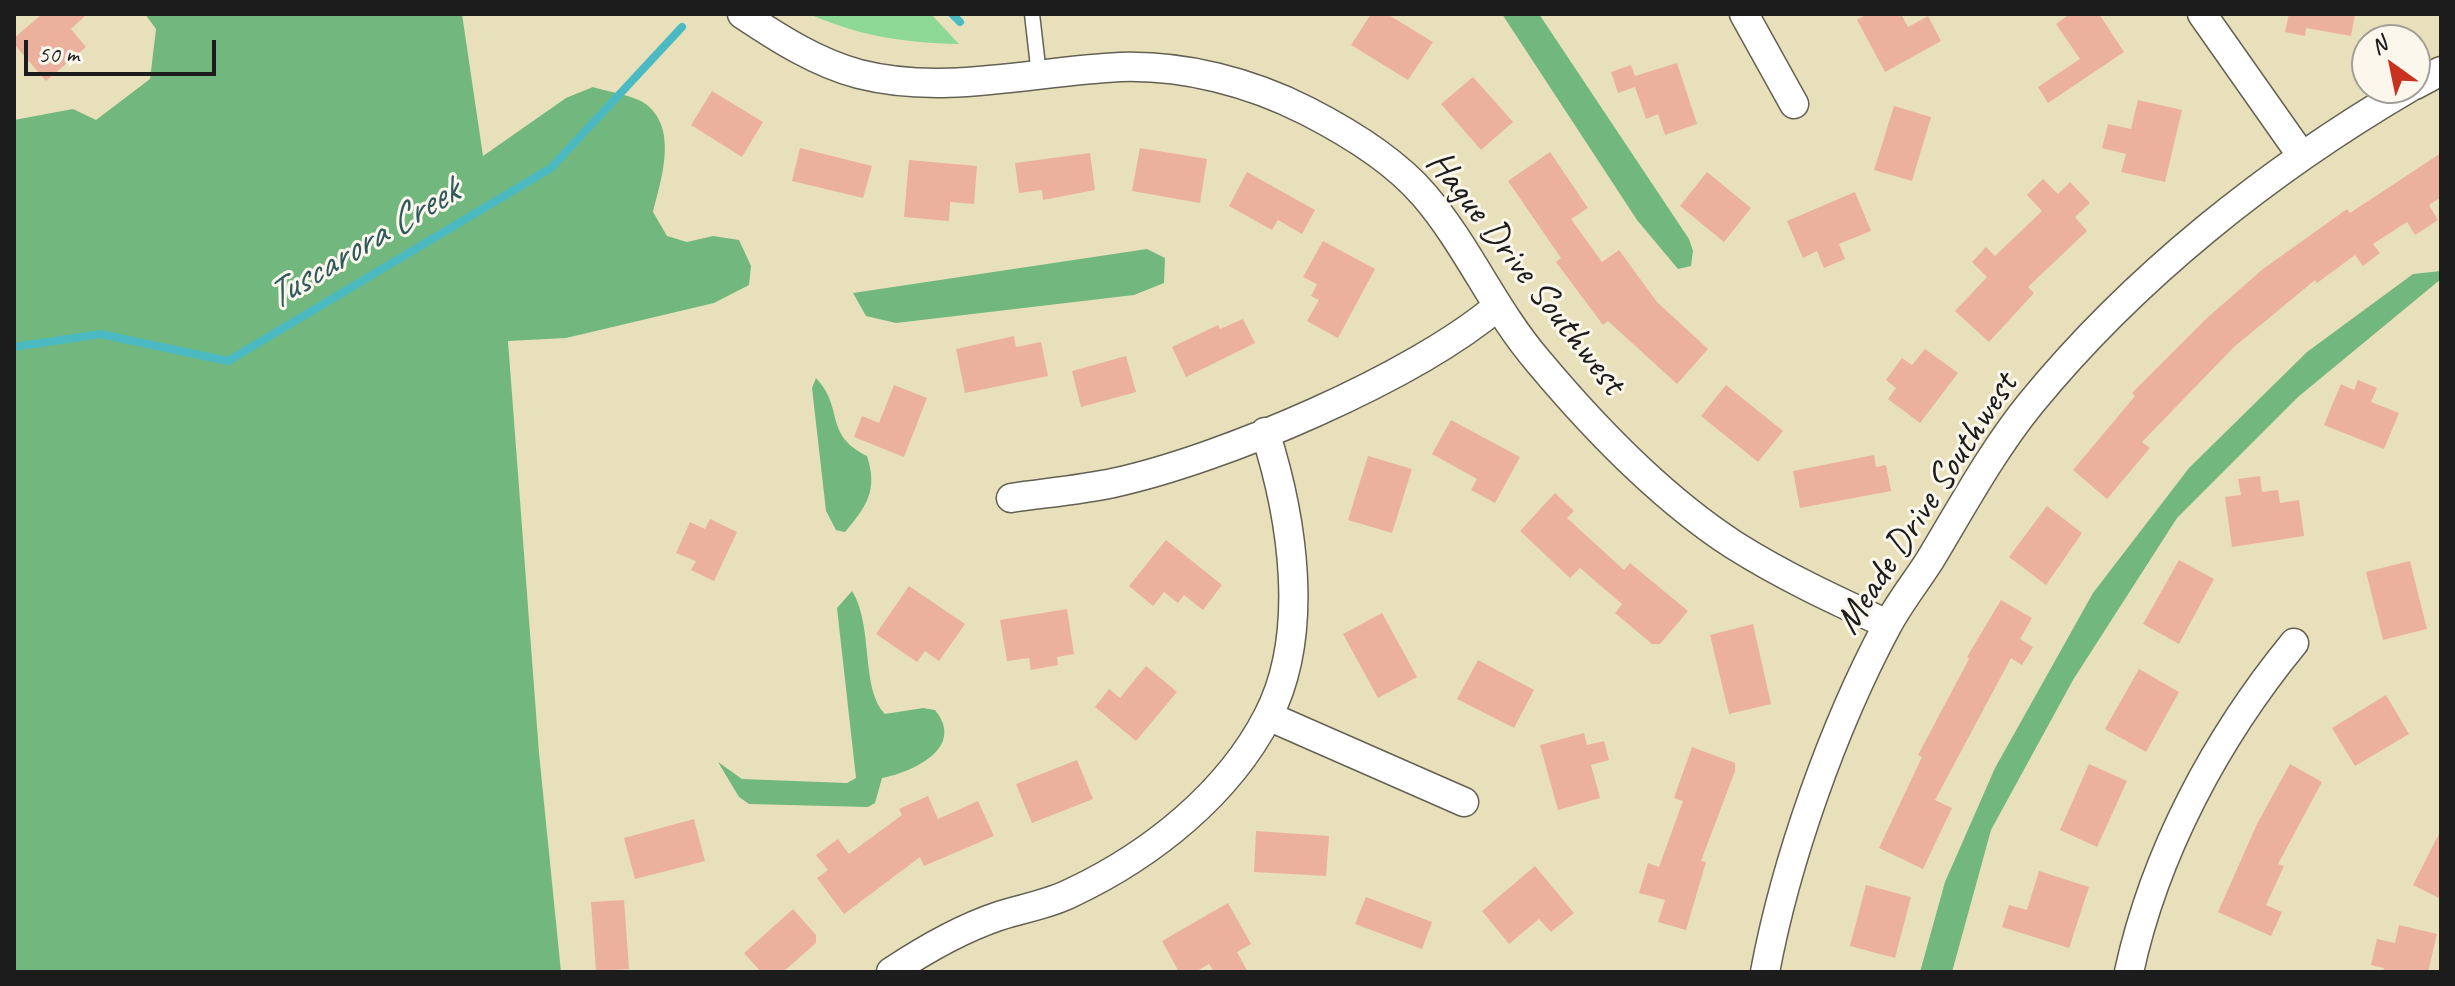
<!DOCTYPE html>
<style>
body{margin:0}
#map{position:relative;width:2455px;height:986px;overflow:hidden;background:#e8e0ba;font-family:Caveat,sans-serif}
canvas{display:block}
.frame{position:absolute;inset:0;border:16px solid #1c1c1c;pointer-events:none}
.north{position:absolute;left:2351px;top:24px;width:80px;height:80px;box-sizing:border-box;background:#fbf7ec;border:2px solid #a29f99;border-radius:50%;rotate:327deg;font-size:22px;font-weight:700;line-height:32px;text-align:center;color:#1c1c1c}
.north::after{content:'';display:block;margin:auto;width:28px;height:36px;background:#c8321e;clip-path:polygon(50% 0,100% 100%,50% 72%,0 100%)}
.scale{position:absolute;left:24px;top:40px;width:192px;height:36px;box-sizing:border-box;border:4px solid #1c1c1c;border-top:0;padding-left:10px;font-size:24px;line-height:28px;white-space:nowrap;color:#1c1c1c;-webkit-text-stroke:6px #fbf7ec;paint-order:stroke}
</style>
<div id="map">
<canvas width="2455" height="986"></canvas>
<div class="frame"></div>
<div class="north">N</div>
<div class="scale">50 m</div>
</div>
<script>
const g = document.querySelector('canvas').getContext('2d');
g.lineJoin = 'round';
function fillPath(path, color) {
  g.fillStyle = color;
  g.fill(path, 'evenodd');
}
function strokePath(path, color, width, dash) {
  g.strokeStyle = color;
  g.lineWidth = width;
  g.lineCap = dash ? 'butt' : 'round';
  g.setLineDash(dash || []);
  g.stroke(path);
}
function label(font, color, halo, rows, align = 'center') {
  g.font = font + ' Caveat,sans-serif';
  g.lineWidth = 6;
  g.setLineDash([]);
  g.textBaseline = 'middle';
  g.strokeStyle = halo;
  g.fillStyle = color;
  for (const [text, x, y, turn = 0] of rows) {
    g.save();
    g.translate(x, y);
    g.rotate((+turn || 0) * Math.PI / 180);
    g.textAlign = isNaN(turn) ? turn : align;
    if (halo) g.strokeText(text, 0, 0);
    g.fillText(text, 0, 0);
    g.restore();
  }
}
fillPath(new Path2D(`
 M 809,14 L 931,14 L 959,44 C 905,43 859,36 809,14 Z`), '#8dd894');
fillPath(new Path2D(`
 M 145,14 L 462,14 L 483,156 L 566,98 L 593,87 C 608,92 635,95 647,105 C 678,130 661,180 653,212 L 667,236 L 687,242 L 713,236 L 739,240 L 751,266 L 749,285 L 714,303 L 566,338 L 508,341 L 539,753 L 561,972 L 14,972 L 14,120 L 73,109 L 96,120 L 150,79 L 156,29 Z
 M 1502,14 L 1539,14 L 1689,239 L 1693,251 L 1691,266 L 1678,269 L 1637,220 Z
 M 1147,249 L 1165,258 L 1164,283 L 1134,295 L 896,323 L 866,316 L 853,293 Z
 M 2441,271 L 2441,279 L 2298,397 L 2177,518 L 2073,680 L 1991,830 L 1952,972 L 1920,972 L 1945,882 L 1995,768 L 2093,593 L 2189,468 L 2307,352 L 2413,274 Z
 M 816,378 C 845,409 823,434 867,456 C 878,490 867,506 845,532 L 836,530 L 826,511 L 812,388 Z
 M 852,591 C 874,626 860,689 885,714 L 923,708 L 935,710 C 966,748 913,772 882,778 L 875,803 L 868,807 L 749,804 L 739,797 L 718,762 L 742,779 L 847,783 L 856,778 L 837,608 Z`), '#72b87e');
strokePath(new Path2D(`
 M 952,14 L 960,22
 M 14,347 L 100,334 L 228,361 L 551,168 L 682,27`), '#4bbac2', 8);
fillPath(new Path2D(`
 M 42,14 L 87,14 L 71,29 L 86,47 L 46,81 L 14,44 L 14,38 Z
 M 1371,14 L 1387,14 L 1433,42 L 1408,80 L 1351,45 Z
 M 1867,14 L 1901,14 L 1908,27 L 1928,16 L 1941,41 L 1885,72 L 1857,20 Z
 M 2070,14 L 2099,14 L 2124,52 L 2048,103 L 2038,87 L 2080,59 L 2056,24 Z
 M 2289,14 L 2355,14 L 2351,36 L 2306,28 L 2305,36 L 2285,32 Z
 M 1677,63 L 1697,124 L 1665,135 L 1658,114 L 1646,119 L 1635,87 L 1618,93 L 1611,72 L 1631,65 L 1635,76 Z
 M 1473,77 L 1513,122 L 1481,150 L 1441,104 Z
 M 712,91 L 763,122 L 742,157 L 691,125 Z
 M 2138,100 L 2182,110 L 2165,182 L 2121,172 L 2126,154 L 2102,148 L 2108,124 L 2131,129 Z
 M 1894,106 L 1931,117 L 1912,181 L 1874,170 Z
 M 800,148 L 872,166 L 863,198 L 792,181 Z
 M 1140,148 L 1207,159 L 1200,203 L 1132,191 Z
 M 1550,152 L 1588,208 L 1571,219 L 1602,262 L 1619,250 L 1657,302 L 1708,349 L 1677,384 L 1608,321 L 1603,325 L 1556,262 L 1561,258 L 1508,181 Z
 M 1090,153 L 1095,190 L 1043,200 L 1042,190 L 1019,193 L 1015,163 Z
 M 2441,153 L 2441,197 L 2429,205 L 2438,220 L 2415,235 L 2407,222 L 2373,244 L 2380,253 L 2363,266 L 2355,255 L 2317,283 L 2315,280 L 2234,347 L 2142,442 L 2150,448 L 2107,499 L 2073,470 L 2135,396 L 2132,393 L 2207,318 L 2263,269 L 2347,209 L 2350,213 Z
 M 909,160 L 977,166 L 974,204 L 950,202 L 949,221 L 904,217 Z
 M 1247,172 L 1315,210 L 1302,234 L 1278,220 L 1272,230 L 1229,206 Z
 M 1707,172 L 1751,208 L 1724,242 L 1680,206 Z
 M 2043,179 L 2058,194 L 2070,182 L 2090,203 L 2075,217 L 2087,231 L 2028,287 L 2034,293 L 1989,342 L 1955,311 L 1987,277 L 1972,262 L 1986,247 L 1995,256 L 2042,211 L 2027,195 Z
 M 1855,192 L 1871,231 L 1839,244 L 1845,259 L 1824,268 L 1817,251 L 1803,258 L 1787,221 Z
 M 1323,241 L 1375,269 L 1338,338 L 1307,321 L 1319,300 L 1311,296 L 1317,284 L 1303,277 Z
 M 1243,319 L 1255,343 L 1186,377 L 1172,347 L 1218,325 L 1220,329 Z
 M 1014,336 L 1016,347 L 1041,342 L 1048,376 L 965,393 L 956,349 Z
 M 1925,349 L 1958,373 L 1920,423 L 1888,399 L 1896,388 L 1886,380 L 1902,358 L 1912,365 Z
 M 1126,356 L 1136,392 L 1081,407 L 1072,371 Z
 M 2358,380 L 2377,388 L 2371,402 L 2399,413 L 2384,449 L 2324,425 L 2341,384 L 2354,390 Z
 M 894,385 L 927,398 L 904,457 L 854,437 L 862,416 L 879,423 Z
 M 1726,385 L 1783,431 L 1758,462 L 1701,416 Z
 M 1451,420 L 1520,457 L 1495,503 L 1471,490 L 1477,479 L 1432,454 Z
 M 1874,455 L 1876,467 L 1886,465 L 1891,491 L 1800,508 L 1793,471 Z
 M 1368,456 L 1412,469 L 1392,533 L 1348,520 Z
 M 2260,476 L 2262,492 L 2278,490 L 2280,503 L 2299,500 L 2304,536 L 2232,547 L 2225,497 L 2241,495 L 2238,479 Z
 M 1555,493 L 1574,511 L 1567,518 L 1624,570 L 1630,563 L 1688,611 L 1660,644 L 1652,644 L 1615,613 L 1622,604 L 1580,568 L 1570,578 L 1520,531 Z
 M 2047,506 L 2082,533 L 2046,585 L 2009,557 Z
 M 710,519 L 737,532 L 714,581 L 691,570 L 696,561 L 676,553 L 690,522 L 705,529 Z
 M 1166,540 L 1222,585 L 1203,610 L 1184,595 L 1178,603 L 1164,592 L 1153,606 L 1129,586 Z
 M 2179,560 L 2214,579 L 2179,644 L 2143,624 Z
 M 2410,561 L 2427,629 L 2383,640 L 2366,572 Z
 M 909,586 L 965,624 L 939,661 L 925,651 L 917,662 L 876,634 Z
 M 2001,600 L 2032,618 L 2020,639 L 2033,647 L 2022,665 L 2011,658 L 1935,800 L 1952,808 L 1923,869 L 1879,848 L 1922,757 L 1918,755 L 1969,659 L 1967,657 Z
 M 1067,609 L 1074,654 L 1057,657 L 1058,665 L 1031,670 L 1029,658 L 1007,661 L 1000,620 Z
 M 1382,613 L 1417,677 L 1378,698 L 1343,634 Z
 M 1753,624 L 1771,704 L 1729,714 L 1710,635 Z
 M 1478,660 L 1534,690 L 1514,728 L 1457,699 Z
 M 1146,666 L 1177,692 L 1136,741 L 1095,707 L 1109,689 L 1120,698 Z
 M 2139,669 L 2179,692 L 2146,752 L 2105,729 Z
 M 2386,695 L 2409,734 L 2355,766 L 2332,728 Z
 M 1584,733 L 1587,745 L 1604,741 L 1609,760 L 1591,765 L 1600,798 L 1558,810 L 1540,745 Z
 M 1692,747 L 1735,763 L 1735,771 L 1701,861 L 1706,862 L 1686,930 L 1658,922 L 1665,900 L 1639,893 L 1648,863 L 1659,867 L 1683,801 L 1674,798 Z
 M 1077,760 L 1093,799 L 1032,823 L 1016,784 Z
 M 2089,764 L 2127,781 L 2097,847 L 2060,830 Z
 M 2290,764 L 2322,782 L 2278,864 L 2284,866 L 2266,905 L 2282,912 L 2271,936 L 2218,912 L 2257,824 Z
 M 928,796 L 938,819 L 978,801 L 994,836 L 924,866 L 920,857 L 844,914 L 817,878 L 828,870 L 816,855 L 838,839 L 849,854 L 902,815 L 899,809 Z
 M 694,819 L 705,861 L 635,879 L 624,838 Z
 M 2441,830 L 2441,899 L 2413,885 Z
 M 1256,831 L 1329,836 L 1326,876 L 1254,872 Z
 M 1535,866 L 1574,913 L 1551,932 L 1539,919 L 1509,944 L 1482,911 Z
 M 2039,871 L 2089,887 L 2069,948 L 2002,927 L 2009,905 L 2027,910 Z
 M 1866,885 L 1911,897 L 1895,958 L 1850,946 Z
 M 1366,897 L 1432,922 L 1422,949 L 1355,924 Z
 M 624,900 L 629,969 L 596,971 L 591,902 Z
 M 1228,903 L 1251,944 L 1237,952 L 1248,972 L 1214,972 L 1209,964 L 1195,972 L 1179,972 L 1162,941 Z
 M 793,909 L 816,935 L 816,943 L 783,972 L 761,972 L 744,953 Z
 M 2399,925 L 2437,934 L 2428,972 L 2383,972 L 2384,968 L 2371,965 L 2377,939 L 2395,943 Z`), '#ebb19d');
const lane = new Path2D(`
 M 1032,14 L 1039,75`);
const street = new Path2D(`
 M 742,14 C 778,38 817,63 859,74 C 945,96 1034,71 1120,67 C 1184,65 1250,82 1307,111 C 1348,132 1394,160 1424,195 C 1468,246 1494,310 1538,361 C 1594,428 1660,497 1734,545 C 1783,576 1835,600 1887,624
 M 1744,14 L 1794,104
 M 2202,14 L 2302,156
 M 2415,85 L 2441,71
 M 1011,498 C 1045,493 1080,490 1113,483 C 1223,459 1413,378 1498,306
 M 1268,716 L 1464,802
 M 891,972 C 924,950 960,929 999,916 C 1024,908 1050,904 1073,892 C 1151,855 1228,794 1268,716 C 1311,633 1292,516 1265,432
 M 1765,972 C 1786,860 1833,727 1887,626 C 1899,603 1916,582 1930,560 C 1962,507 1992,451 2031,403 C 2134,277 2269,170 2409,88
 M 2129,972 C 2155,852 2217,737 2294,643`);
strokePath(lane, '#636153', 17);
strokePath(street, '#636153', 31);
strokePath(lane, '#fff', 14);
strokePath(street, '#fff', 28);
label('38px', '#1c1c1c', '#fbf7ec', [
 ["Hague Drive Southwest",1525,273,52],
 ["Meade Drive Southwest",1927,504,-57]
]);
label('italic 40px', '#2f5b5e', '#fbf7ec', [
 ["Tuscarora Creek",363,245,-31]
]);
</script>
